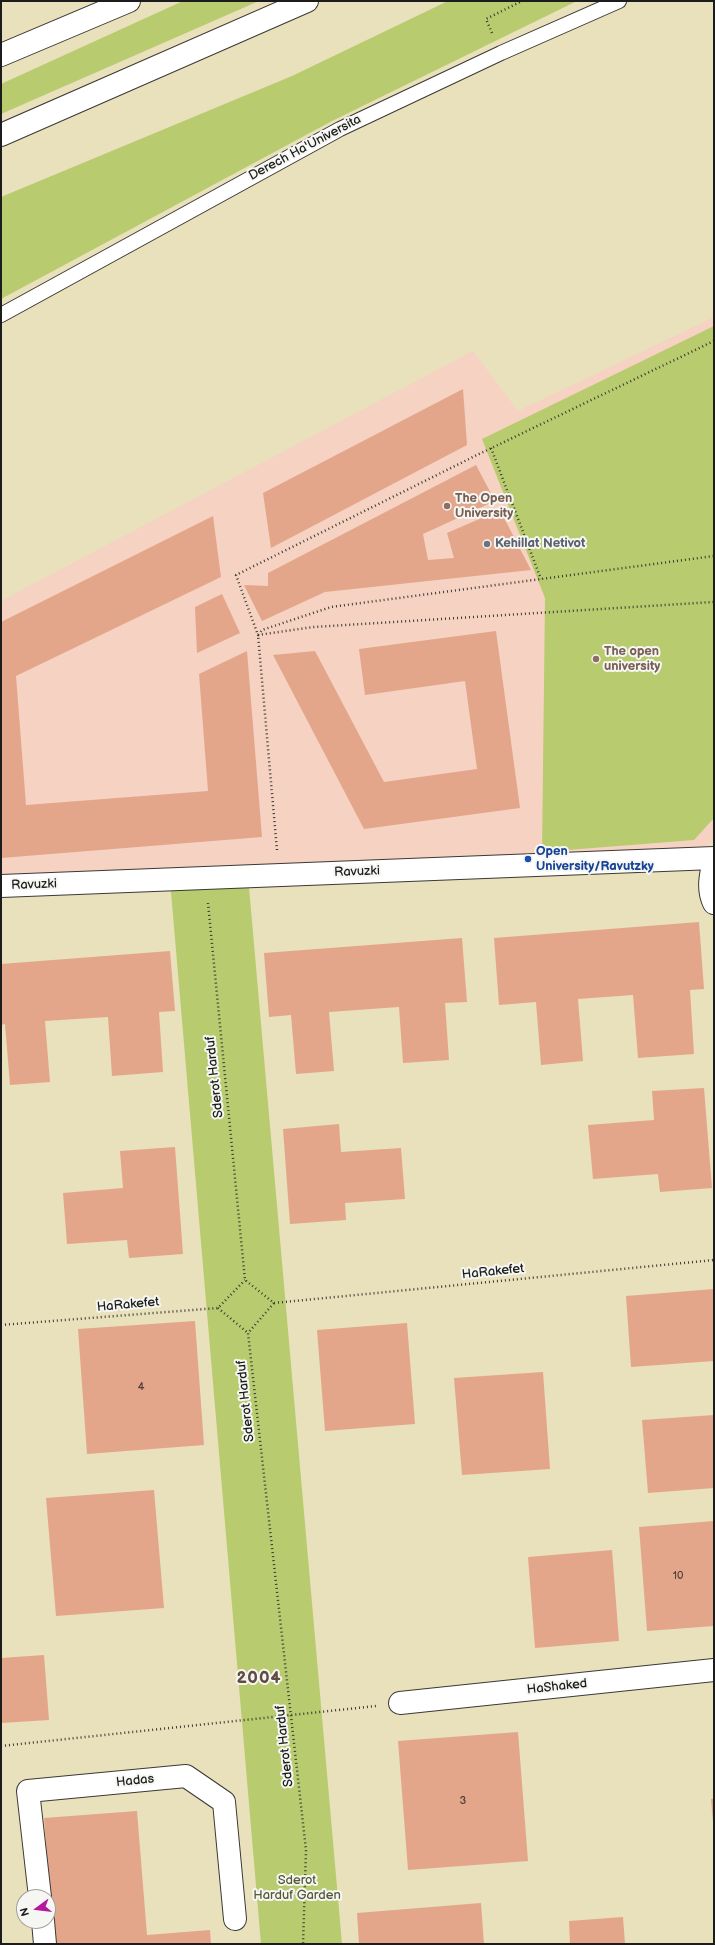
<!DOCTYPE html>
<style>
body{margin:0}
#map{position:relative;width:715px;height:1945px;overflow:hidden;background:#e9e0bc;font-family:"Balsamiq Sans",sans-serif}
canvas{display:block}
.frame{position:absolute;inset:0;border:2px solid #1c1c1c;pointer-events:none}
.north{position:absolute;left:16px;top:1889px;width:40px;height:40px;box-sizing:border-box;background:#f6f6f2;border:1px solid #9f9f9c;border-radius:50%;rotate:255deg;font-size:11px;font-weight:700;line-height:16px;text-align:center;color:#1c1c1c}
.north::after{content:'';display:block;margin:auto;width:14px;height:18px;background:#b5179e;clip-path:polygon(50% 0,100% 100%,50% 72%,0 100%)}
</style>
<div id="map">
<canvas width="715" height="1945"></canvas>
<div class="frame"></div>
<div class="north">N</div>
</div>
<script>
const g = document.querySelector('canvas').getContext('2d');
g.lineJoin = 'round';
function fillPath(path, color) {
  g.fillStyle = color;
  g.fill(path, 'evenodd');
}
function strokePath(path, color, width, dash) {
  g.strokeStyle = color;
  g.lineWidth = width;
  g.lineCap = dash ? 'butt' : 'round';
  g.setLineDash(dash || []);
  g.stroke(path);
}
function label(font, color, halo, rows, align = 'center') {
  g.font = font + ' "Balsamiq Sans",sans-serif';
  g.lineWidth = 4;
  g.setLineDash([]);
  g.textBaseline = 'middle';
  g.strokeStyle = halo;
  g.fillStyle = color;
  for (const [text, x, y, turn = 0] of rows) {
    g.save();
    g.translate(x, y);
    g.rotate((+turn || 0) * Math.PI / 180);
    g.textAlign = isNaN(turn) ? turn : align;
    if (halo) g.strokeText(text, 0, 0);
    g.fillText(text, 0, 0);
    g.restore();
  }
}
fillPath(new Path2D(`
 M 714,317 L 714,840 L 706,848 L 1,879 L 1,601 L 473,351 L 518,411 Z`), '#f5d2c2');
fillPath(new Path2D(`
 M 183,1 L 259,1 L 1,114 L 1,84 Z
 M 448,1 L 577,1 L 332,121 L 1,299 L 1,197 L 292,76 Z
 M 714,326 L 714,818 L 694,840 L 542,852 L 545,598 L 482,439 Z
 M 248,876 L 342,1944 L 261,1944 L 170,880 Z`), '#b8cb6e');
fillPath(new Path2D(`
 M 463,389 L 467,445 L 271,548 L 263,493 Z
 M 476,465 L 495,501 L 423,534 L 428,560 L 454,558 L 447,533 L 500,510 L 531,570 L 325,592 L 262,621 L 244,585 L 268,586 L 268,573 Z
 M 213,516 L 221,577 L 16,676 L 26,805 L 208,791 L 199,674 L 247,651 L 262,837 L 1,858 L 1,622 Z
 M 222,594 L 240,633 L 197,653 L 195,607 Z
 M 496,631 L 520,808 L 364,829 L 273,655 L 315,651 L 384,782 L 477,769 L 465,681 L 365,695 L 359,649 Z
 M 699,922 L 704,989 L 690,990 L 694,1054 L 638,1058 L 633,995 L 578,999 L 583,1061 L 541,1065 L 536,1002 L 499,1005 L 494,938 Z
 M 462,938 L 467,1002 L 445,1003 L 449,1060 L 403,1063 L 399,1007 L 329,1012 L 334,1071 L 296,1074 L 291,1015 L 269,1017 L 264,953 Z
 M 170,951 L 175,1011 L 159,1012 L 163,1072 L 112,1076 L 108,1017 L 45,1021 L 50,1082 L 10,1085 L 5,1024 L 1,1025 L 1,964 Z
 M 704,1088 L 712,1188 L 660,1192 L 658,1174 L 593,1179 L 588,1125 L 654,1120 L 652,1091 Z
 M 339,1124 L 341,1152 L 401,1148 L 405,1199 L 345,1203 L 346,1220 L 290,1224 L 283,1129 Z
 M 175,1147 L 183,1254 L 129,1258 L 127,1240 L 67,1244 L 63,1193 L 123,1188 L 120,1151 Z
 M 714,1289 L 714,1361 L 631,1367 L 626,1296 Z
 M 195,1321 L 204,1445 L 87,1454 L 78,1329 Z
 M 407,1323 L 415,1424 L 325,1431 L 317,1330 Z
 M 543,1372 L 550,1469 L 462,1475 L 454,1378 Z
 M 714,1415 L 714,1488 L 648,1493 L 642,1420 Z
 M 154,1490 L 164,1608 L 56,1616 L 46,1498 Z
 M 714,1521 L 714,1626 L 647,1631 L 639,1527 Z
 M 612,1550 L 619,1641 L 535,1648 L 528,1557 Z
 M 44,1655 L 49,1720 L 1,1723 L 1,1658 Z
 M 518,1732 L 528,1861 L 408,1870 L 398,1741 Z
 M 711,1799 L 714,1799 L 714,1822 L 713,1822 Z
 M 137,1811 L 147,1935 L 210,1930 L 211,1944 L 53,1944 L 44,1818 Z
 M 481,1903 L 484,1944 L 359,1944 L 357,1913 Z
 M 623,1917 L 625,1944 L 570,1944 L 569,1921 Z`), '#e4a68a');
const lane = new Path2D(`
 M 1,315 L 340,129 L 501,53 L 619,1`);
const street = new Path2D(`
 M 1,886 L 714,858
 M 400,1703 L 714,1670
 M 40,1897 L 28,1791 L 186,1776 L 224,1802 L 235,1919
 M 43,1921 L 45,1944`);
const secondary = new Path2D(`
 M 714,860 C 711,874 707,889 714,903`);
const highway = new Path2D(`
 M 1,55 L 129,1
 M 1,135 L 307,1`);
strokePath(lane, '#3b3934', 16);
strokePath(street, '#3b3934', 24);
strokePath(secondary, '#3b3934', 24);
strokePath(highway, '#3b3934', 24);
strokePath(new Path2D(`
 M 492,33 L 486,19 L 522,1
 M 714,341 L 475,456 L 236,575 L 258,635 L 313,627 L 714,602
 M 491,448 L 541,579
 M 277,850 L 258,635 L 262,630 L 331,607 L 714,556
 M 208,903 L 245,1280 L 274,1303 L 248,1333 L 306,1850 L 303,1944
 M 274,1303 L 714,1260
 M 218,1308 L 248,1333
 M 1,1325 L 218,1308 L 245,1280
 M 1,1746 L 376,1706`), '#3b3934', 2.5, [1, 3]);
strokePath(lane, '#fff', 14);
strokePath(street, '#fff', 22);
strokePath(secondary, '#fff', 22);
strokePath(highway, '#fff', 22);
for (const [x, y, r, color] of [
 [447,506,4,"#8d6e63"],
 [487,544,4,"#6b7280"],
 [596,659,4,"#8d6e63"],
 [528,859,4,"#1a4fb4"]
]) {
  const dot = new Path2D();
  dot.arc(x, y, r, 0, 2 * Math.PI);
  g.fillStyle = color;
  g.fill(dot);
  strokePath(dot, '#f6f6f2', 1.5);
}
label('11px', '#4e3e38', null, [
 ["4",141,1387],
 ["10",678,1576],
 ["3",463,1801]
]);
label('13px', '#1c1c1c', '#f6f6f2', [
 ["Derech Ha'Universita",305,148,-28],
 ["Ravuzki",357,872,-2],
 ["Ravuzki",34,885,-2],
 ["Sderot Harduf",215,1077,-96],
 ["HaRakefet",493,1272,-6],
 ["HaRakefet",128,1305,-5],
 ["Sderot Harduf",246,1401,-96],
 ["HaShaked",557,1687,-6],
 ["Sderot Harduf",285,1746,-96],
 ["Hadas",135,1781,-6]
]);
label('bold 13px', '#785e54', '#f6f6f2', [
 ["The Open",455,499],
 ["University",455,514],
 ["The open",604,652],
 ["university",604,667]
], 'left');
label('bold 13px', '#5b616d', '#f6f6f2', [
 ["Kehillat Netivot",495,544]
], 'left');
label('bold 13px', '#164399', '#f6f6f2', [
 ["Open",536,852],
 ["University/Ravutzky",536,867]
], 'left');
label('13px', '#535939', '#f6f6f2', [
 ["Sderot",297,1881],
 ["Harduf Garden",297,1896]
]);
g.letterSpacing = '1px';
label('bold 17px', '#624c42', '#f6f6f2', [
 ["2004",259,1679]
]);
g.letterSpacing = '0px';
</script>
